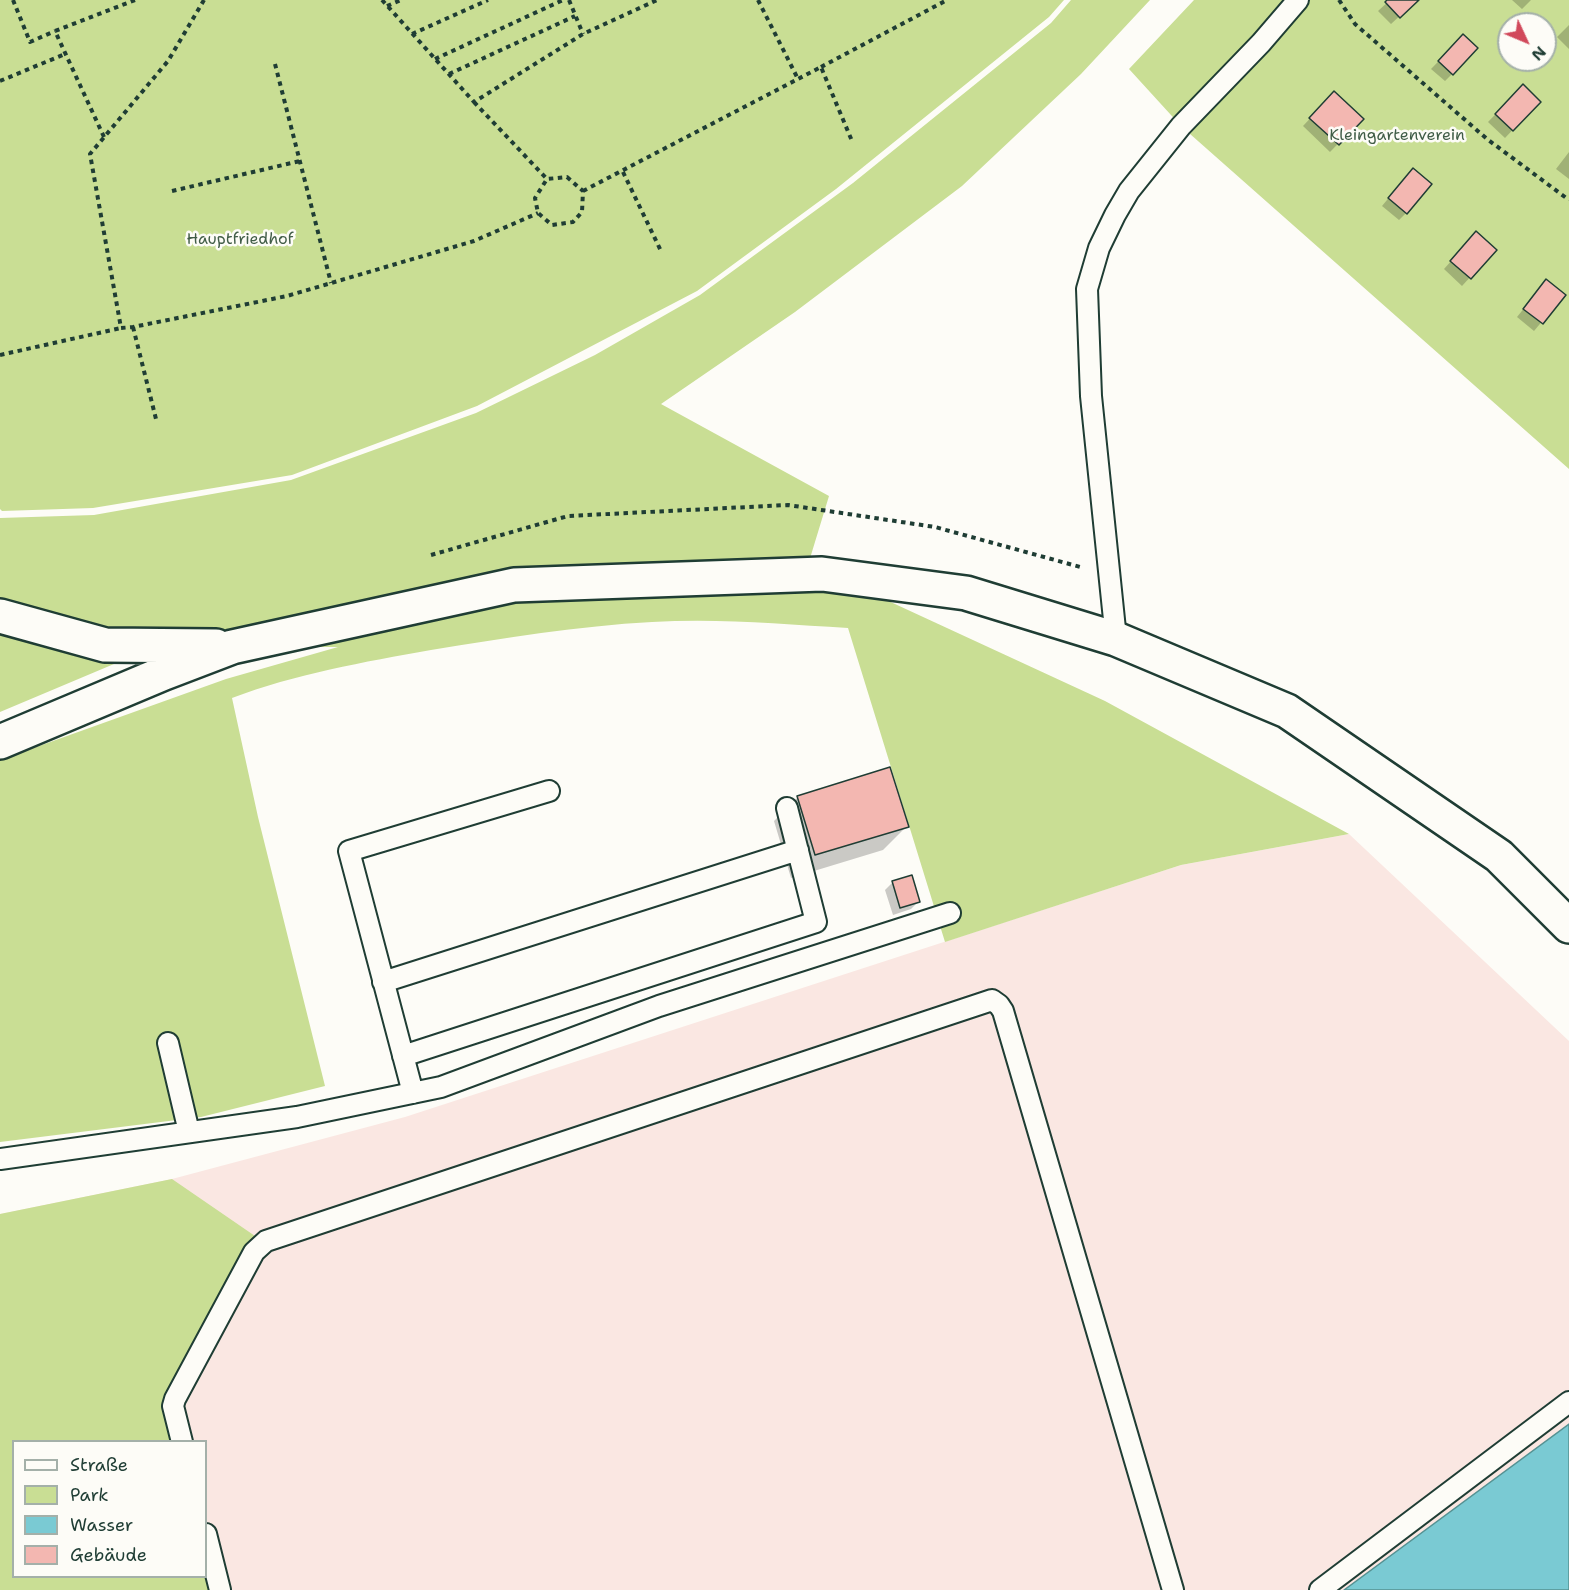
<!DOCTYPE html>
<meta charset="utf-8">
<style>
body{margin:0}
#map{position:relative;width:1569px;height:1590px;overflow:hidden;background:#fdfcf7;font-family:"Shantell Sans",sans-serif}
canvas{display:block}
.legend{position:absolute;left:12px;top:1440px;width:195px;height:138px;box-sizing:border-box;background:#fdfcf7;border:2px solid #a4b0a9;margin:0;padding:8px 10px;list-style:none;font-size:18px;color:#1f3d34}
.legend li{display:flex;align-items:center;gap:12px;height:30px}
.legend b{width:30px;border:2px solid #a4b0a9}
.north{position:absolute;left:1497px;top:12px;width:60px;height:60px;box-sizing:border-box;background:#fdfcf7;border:2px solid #a4b0a9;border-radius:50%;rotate:134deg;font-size:16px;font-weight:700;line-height:24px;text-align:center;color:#1f3d34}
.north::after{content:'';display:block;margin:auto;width:21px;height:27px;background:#d1495b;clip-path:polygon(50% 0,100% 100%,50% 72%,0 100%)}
</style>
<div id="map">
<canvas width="1569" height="1590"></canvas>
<ul class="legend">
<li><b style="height:8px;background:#fdfcf7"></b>Straße</li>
<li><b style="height:16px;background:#c9de94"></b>Park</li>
<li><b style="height:16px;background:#7acad3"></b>Wasser</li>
<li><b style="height:16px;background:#f3b7b1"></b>Gebäude</li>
</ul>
<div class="north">N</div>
</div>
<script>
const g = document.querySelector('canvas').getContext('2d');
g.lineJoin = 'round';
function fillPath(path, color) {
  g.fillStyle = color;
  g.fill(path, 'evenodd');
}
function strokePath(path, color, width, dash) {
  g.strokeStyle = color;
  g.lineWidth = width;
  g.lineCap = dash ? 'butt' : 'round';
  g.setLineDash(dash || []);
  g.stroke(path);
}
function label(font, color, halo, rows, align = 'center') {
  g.font = font + ' "Shantell Sans",sans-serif';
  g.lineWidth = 5;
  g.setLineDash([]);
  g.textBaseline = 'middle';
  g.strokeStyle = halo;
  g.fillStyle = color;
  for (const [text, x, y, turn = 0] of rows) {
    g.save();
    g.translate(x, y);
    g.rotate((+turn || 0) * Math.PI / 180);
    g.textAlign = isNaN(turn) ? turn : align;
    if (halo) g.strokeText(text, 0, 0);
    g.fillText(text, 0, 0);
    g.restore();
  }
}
fillPath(new Path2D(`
 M 1349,834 L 1569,1041 L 1569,1590 L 0,1590 L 0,1214 L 172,1179 L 405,1117 L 1181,865 ZM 14,1442 L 206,1442 L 206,1576 L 14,1576 Z`), '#fae7e2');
fillPath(new Path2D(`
 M 0,0 L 1064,0 L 1049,17 L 836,189 L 697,291 L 477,406 L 292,475 L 93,508 L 2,511 L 0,509 Z
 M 1071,0 L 1150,0 L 1081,74 L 962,186 L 795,312 L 661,404 L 829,496 L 804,578 L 869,592 L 1105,701 L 1349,834 L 1181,865 L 945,942 L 848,628 C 783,624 717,618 652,622 C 578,626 504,638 431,650 C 364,662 295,674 232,698 L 258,817 L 325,1086 L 201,1117 L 0,1142 L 0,760 L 226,679 L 338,647 L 209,647 L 133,656 L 0,712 L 0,518 L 94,515 L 291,480 L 476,413 L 595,355 L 700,295 L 853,183 L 1051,23 Z
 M 1194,0 L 1569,0 L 1569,469 L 1181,126 L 1129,69 ZM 1509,24 L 1545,24 L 1545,60 L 1509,60 Z
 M 172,1179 L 255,1236 L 163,1405 L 172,1441 L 14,1442 L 14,1576 L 206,1576 L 206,1567 L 211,1590 L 0,1590 L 0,1214 Z`), '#c9de94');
const water = new Path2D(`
 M 1569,1424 L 1569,1590 L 1344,1590 Z`);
fillPath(water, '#7acad3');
strokePath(water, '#569293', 1.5);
fillPath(new Path2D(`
 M 1390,0 L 1417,0 L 1391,24 L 1378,11 Z
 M 1512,0 L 1531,0 L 1522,9 Z
 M 1569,25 L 1569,49 L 1557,37 Z
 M 1463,36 L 1452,74 L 1445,81 L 1431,69 Z
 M 1523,86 L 1539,102 L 1505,138 L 1488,122 Z
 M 1334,93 L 1362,119 L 1330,152 L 1303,126 Z
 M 1569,152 L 1569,179 L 1556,169 Z
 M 1406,177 L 1406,213 L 1399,220 L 1382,206 Z
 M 1469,241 L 1495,250 L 1462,286 L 1444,269 Z
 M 1546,281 L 1564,295 L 1534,331 L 1517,317 Z
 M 798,797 L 907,826 L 883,850 L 791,878 L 774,821 Z
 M 893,882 L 919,901 L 911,909 L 893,915 L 885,890 Z`), '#0003');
const building = new Path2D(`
 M 1387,0 L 1419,0 L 1400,18 L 1385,2 Z
 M 1463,34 L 1478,48 L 1453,75 L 1438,61 Z
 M 1523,84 L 1541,102 L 1513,131 L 1495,114 Z
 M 1334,91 L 1364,119 L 1339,145 L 1309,118 Z
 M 1413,168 L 1432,184 L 1407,214 L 1388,198 Z
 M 1476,231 L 1497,250 L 1471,279 L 1450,261 Z
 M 1546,279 L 1566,295 L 1543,324 L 1523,309 Z
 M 890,767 L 909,827 L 815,855 L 797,796 Z
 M 912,875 L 920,902 L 900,908 L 892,881 Z`);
fillPath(building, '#f3b7b1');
strokePath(building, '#1f3d34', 1.5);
const lane = new Path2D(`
 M 1116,639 L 1091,396 L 1087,289 L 1099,248 L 1115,215 L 1129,191 L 1181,126 L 1261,43 L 1298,0
 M 383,982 L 798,850
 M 168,1043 L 189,1132
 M 403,1056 L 816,922 L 787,808
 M 413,1093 L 349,851 L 549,791
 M 0,1159 L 297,1117 L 441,1087 L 659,1006 L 950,913
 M 182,1442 L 173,1406 L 175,1399 L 254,1252 L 266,1241 L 992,1000 L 999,1005 L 1003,1011 L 1173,1590
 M 206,1534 L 220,1590
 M 1320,1590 L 1569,1402`);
const secondary = new Path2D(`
 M 0,616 L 105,645 L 216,646
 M 0,742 L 164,673 L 232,647 L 514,585 L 822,574 L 966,593 L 1116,639 L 1287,711 L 1499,856 L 1569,926`);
strokePath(lane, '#1f3d34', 24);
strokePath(secondary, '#1f3d34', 38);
strokePath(new Path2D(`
 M 13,0 L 30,42 L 55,31
 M 204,0 L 168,61 L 90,154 L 121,328 L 133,327 L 287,296 L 474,241 L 538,213
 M 382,0 L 474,102 L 583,34 L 657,0
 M 569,0 L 583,34
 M 758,0 L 798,79
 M 1339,0 L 1355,24 L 1487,139 L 1569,200
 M 387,6 L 401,0
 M 412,34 L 488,0
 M 435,59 L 563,0
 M 275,64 L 331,283
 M 821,67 L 947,0
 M 449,74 L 575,16
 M 0,81 L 65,54
 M 474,102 L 547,179
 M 104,137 L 55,31 L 135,0
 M 623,172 L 661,251
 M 567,177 L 583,191 L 582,212 L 573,222 L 552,225 L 538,213 L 535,198 L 547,179 Z
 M 172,191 L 300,161
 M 583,191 L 821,67 L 852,141
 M 133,327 L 157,423
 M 0,355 L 121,328
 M 431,555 L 568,516 L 788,505 L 935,527 L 1084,568`), '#1f3d34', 4, [4.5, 4.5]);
strokePath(lane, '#fdfcf7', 20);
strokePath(secondary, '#fdfcf7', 33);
label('16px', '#415d47', '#fdfcf7', [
 ["Kleingartenverein",1397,136],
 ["Hauptfriedhof",240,240]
]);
</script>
